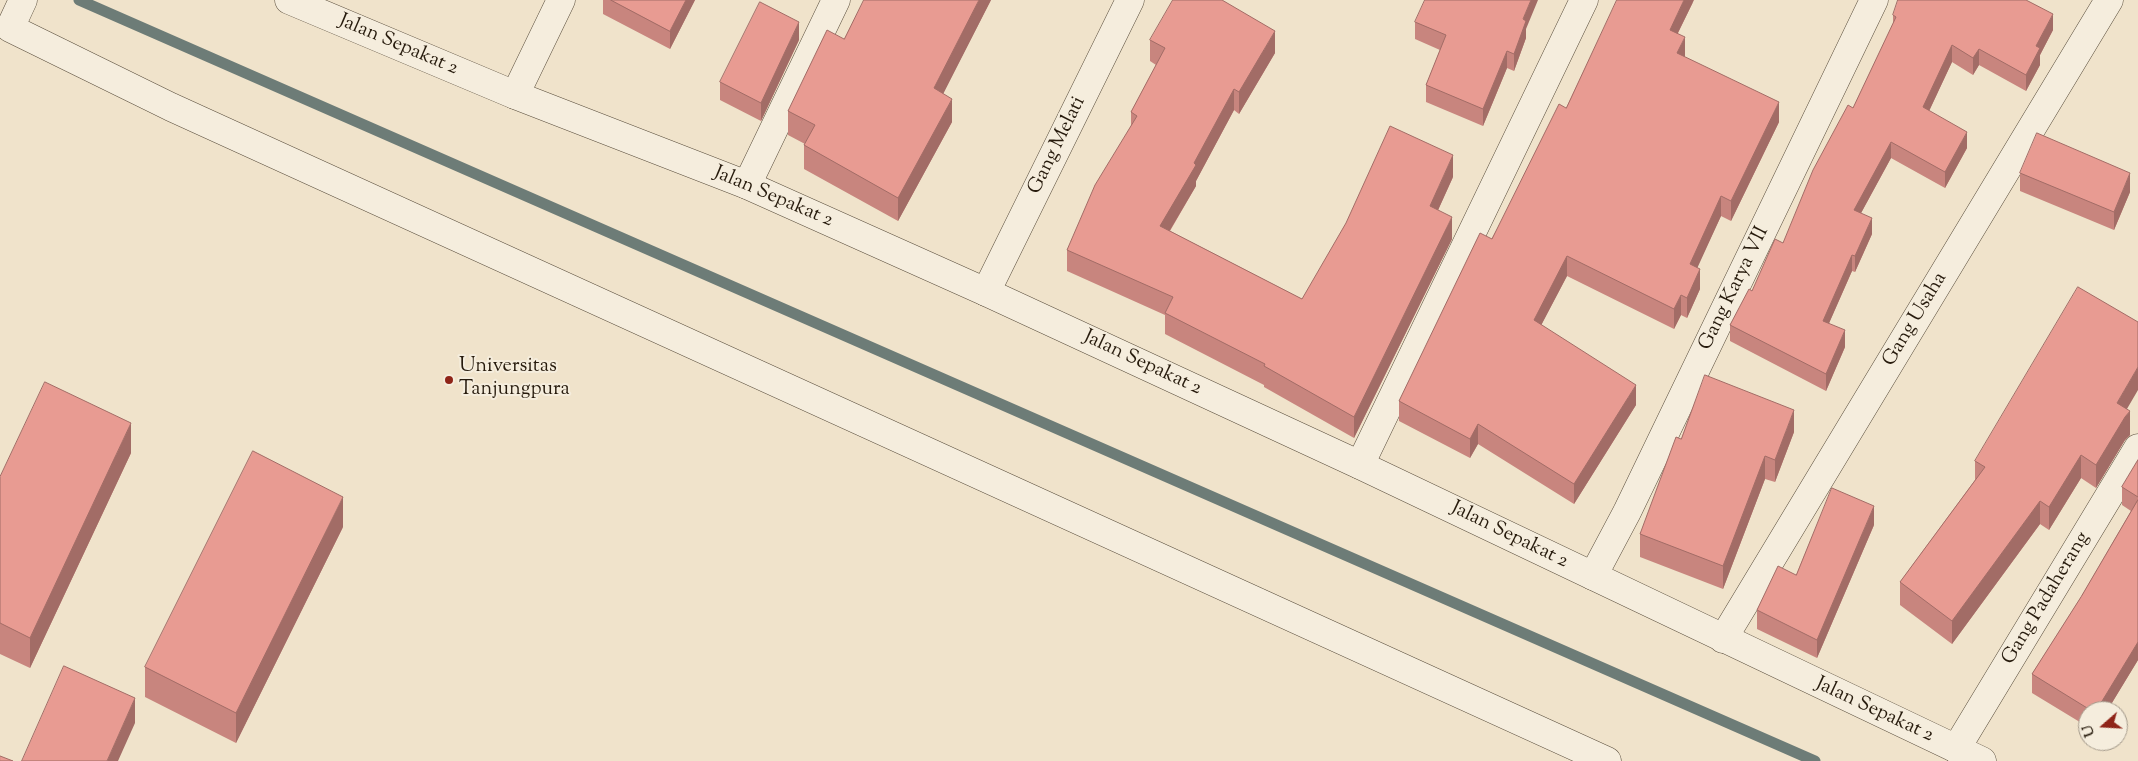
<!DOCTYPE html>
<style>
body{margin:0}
#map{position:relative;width:2138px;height:761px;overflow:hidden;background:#f0e3cb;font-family:"Sorts Mill Goudy",serif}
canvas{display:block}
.north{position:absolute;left:2078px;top:701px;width:50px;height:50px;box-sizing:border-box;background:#f5eddd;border:1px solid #a3998a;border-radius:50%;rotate:251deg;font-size:14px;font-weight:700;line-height:20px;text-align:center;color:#271b0d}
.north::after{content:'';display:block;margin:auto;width:18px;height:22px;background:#8f2418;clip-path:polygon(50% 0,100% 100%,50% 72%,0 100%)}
</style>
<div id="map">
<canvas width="2138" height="761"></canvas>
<div class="north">U</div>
</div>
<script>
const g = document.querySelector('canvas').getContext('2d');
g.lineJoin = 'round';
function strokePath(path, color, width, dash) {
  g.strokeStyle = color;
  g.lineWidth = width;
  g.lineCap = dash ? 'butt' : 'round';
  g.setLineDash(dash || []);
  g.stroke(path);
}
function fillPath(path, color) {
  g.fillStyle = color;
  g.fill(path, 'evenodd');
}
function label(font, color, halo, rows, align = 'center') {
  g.font = font + ' "Sorts Mill Goudy",serif';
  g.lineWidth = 4;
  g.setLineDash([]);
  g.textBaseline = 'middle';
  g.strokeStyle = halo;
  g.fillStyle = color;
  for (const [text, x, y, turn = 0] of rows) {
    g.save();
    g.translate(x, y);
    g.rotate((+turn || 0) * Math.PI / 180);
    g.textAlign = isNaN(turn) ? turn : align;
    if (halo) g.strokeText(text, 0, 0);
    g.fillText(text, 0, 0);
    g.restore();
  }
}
strokePath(new Path2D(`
 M 79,0 L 1815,761`), '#6d7c77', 11);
const minor = new Path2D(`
 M 23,0 L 10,28 L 171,107 L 1607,761
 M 515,95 L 561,0
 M 747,185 L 836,0
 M 986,292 L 1130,0
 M 1360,465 L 1584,0
 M 1593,576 L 1627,512 L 1874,0
 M 1723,639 L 2109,0
 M 1956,749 L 2138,448`);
const tertiary = new Path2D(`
 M 289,0 L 515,95 L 747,185 L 986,292 L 1360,465 L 1982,761`);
strokePath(minor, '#594d3c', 29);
strokePath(tertiary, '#594d3c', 29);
strokePath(minor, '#f5eddd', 28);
strokePath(tertiary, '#f5eddd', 28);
fillPath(new Path2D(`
 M 603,0 L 695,0 L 670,49 L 603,14 Z
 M 991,0 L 943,93 L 952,122 L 898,221 L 804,169 L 804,145 L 805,144 L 788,135 L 788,111 L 844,39 Z
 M 1693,2 L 1678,33 L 1685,57 L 1779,122 L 1731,221 L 1721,216 L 1697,267 L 1700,289 L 1687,318 L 1681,315 L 1674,329 L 1567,276 L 1541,325 L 1636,405 L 1574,504 L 1478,444 L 1470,458 L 1399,421 L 1399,401 L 1566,108 Z
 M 1893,15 L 2053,30 L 2040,55 L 2040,65 L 2026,91 L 1979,65 L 1973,75 L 1952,62 L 1929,111 L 1967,148 L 1945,188 L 1891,158 L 1861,213 L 1872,234 L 1855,272 L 1852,271 L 1829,323 L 1845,347 L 1826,391 L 1730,341 L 1730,325 L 1783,243 L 1853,108 L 1893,24 Z
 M 1415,22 L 1526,29 L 1526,38 L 1514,71 L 1507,68 L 1483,126 L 1426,102 L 1426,85 L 1440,50 L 1415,39 Z
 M 799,40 L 761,121 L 720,100 L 720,82 Z
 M 1150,40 L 1275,53 L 1239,114 L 1234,110 L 1196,181 L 1196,186 L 1170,231 L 1302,299 L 1453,177 L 1438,210 L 1452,239 L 1354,438 L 1264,387 L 1264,385 L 1165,334 L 1165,315 L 1067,271 L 1067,250 L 1131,126 L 1131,112 L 1156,65 L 1150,61 Z
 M 2020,173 L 2130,192 L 2114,230 L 2020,191 Z
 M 2127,409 L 2130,435 L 2125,440 L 2096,488 L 2081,478 L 2049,530 L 2040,524 L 1952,644 L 1900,605 L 1900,582 L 1975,480 L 1975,461 Z
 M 1794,432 L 1775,482 L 1765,479 L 1723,589 L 1640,557 L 1640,534 L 1681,439 Z
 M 131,453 L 30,668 L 0,654 L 0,477 Z
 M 2138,460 L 2138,660 L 2107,711 L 2088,711 L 2088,727 L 2032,693 L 2032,674 L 2081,597 L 2131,511 L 2122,505 L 2122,487 Z
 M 1874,525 L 1817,658 L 1757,629 L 1757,610 L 1796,575 Z
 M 343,527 L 236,743 L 145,697 L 145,667 Z`), '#c8857e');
fillPath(new Path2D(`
 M 686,0 L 695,0 L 670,49 L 670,31 Z
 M 979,0 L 991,0 L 934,112 L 934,88 Z
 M 1531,0 L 1538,0 L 1526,29 L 1526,38 L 1514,71 L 1514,54 L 1523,19 Z
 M 1684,0 L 1694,0 L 1670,49 L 1670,30 Z
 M 2053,14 L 2053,30 L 2040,55 L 2040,65 L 2026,91 L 2026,75 L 2036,46 Z
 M 799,22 L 799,40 L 761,121 L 761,103 Z
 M 1275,31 L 1275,53 L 1239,114 L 1239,92 Z
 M 1685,37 L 1685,56 L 1677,73 L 1677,53 Z
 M 1952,45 L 1952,62 L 1923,124 L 1923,107 Z
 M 1979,49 L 1979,65 L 1973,75 L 1973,58 Z
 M 1507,51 L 1507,68 L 1483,126 L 1483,109 Z
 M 1234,89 L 1234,110 L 1196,181 L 1196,186 L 1160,247 L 1160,226 Z
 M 952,99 L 952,122 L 898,221 L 898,198 Z
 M 1779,102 L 1779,122 L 1731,221 L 1731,201 Z
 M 1967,132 L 1967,148 L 1945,188 L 1945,172 Z
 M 1891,142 L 1891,158 L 1854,226 L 1854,210 Z
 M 1453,155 L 1453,177 L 1430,228 L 1430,206 Z
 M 2130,173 L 2130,192 L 2114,230 L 2114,212 Z
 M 1721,196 L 1721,216 L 1690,284 L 1690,264 Z
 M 1452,217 L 1452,239 L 1354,438 L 1354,417 Z
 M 1872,218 L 1872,234 L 1855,272 L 1855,256 Z
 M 1852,255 L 1852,271 L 1823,337 L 1823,321 Z
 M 1567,256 L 1567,276 L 1534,339 L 1534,320 Z
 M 1700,269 L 1700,289 L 1687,318 L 1687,298 Z
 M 1681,295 L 1681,315 L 1674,329 L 1674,309 Z
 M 1845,330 L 1845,347 L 1826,391 L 1826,374 Z
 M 2138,367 L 2138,390 L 2117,426 L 2117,403 Z
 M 1636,385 L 1636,405 L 1574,504 L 1574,484 Z
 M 1794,410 L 1794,432 L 1775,482 L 1775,460 Z
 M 2130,411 L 2130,435 L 2125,440 L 2096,488 L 2096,465 L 2125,417 Z
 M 131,423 L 131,453 L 30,668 L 30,638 Z
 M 1478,424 L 1478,444 L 1470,458 L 1470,439 Z
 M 2081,455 L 2081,478 L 2049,530 L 2049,507 Z
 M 1765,456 L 1765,479 L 1723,589 L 1723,566 Z
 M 343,497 L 343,527 L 236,743 L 236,713 Z
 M 2040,501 L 2040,524 L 1952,644 L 1952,621 Z
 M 1874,506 L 1874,525 L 1817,658 L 1817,640 Z
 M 2138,642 L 2138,660 L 2107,711 L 2096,711 Z
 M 135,698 L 135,723 L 118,761 L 107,761 Z`), '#a26c66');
const building = new Path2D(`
 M 611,0 L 686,0 L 670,31 Z
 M 864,0 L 979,0 L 934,88 L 952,99 L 898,198 L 804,145 L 815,125 L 788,111 L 827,30 L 844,39 Z
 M 1173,0 L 1222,0 L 1275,31 L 1239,92 L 1234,89 L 1194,163 L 1196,165 L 1160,226 L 1302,299 L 1346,223 L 1390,126 L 1453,155 L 1430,206 L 1452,217 L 1354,417 L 1264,366 L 1265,364 L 1165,313 L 1173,297 L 1067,250 L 1095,185 L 1137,116 L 1131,112 L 1165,48 L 1150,40 Z
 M 1425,0 L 1531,0 L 1523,19 L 1526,21 L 1514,54 L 1507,51 L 1483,109 L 1426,85 L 1446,35 L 1415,22 Z
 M 1617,0 L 1684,0 L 1670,30 L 1685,37 L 1677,53 L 1779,102 L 1731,201 L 1721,196 L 1690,264 L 1700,269 L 1687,298 L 1681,295 L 1674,309 L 1567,256 L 1534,320 L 1636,385 L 1574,484 L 1478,424 L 1470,439 L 1399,401 L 1480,233 L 1492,239 L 1559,104 L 1566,108 Z
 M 1898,0 L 2026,0 L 2053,14 L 2036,46 L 2040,48 L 2026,75 L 1979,49 L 1973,58 L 1952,45 L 1923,107 L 1967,132 L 1945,172 L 1891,142 L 1854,210 L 1872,218 L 1855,256 L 1852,255 L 1823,321 L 1845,330 L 1826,374 L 1730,325 L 1749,289 L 1752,291 L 1775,239 L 1783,243 L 1813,170 L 1848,105 L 1853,108 L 1896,17 L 1893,15 Z
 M 760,2 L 799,22 L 761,103 L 720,82 Z
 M 2037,133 L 2130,173 L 2114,212 L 2020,173 Z
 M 2078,287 L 2138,322 L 2138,367 L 2117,403 L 2130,411 L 2125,417 L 2096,465 L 2081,455 L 2049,507 L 2040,501 L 1952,621 L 1900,582 L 1985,467 L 1975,461 Z
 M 1705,375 L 1794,410 L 1775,460 L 1765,456 L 1723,566 L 1640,534 L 1676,437 L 1681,439 Z
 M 45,382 L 131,423 L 30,638 L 0,623 L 0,477 Z
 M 253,451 L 343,497 L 236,713 L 145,667 Z
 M 2138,460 L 2138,497 L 2122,487 Z
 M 1832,488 L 1874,506 L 1817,640 L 1757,610 L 1778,566 L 1796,575 Z
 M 2138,500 L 2138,642 L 2096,711 L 2092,711 L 2032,674 L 2081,597 Z
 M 64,666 L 135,698 L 107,761 L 22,761 Z
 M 0,756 L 13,761 L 0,761 Z`);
fillPath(building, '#e89b92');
strokePath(building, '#a26c66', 1);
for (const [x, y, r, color] of [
 [449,380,5,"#8f2418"]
]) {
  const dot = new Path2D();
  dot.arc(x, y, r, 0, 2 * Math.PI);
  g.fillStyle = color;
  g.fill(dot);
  strokePath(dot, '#f5eddd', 2);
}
label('20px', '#271b0d', '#f5eddd', [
 ["Jalan Sepakat 2",398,46,23],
 ["Gang Melati",1058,146,-64],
 ["Jalan Sepakat 2",773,198,23],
 ["Gang Karya VII",1735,289,-64],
 ["Gang Usaha",1916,320,-59],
 ["Jalan Sepakat 2",1142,364,25],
 ["Jalan Sepakat 2",1509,536,26],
 ["Gang Padaherang",2047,599,-59],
 ["Jalan Sepakat 2",1874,711,25]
]);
label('20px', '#271b0d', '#f5eddd', [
 ["Universitas",459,368],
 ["Tanjungpura",459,391]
], 'left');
</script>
